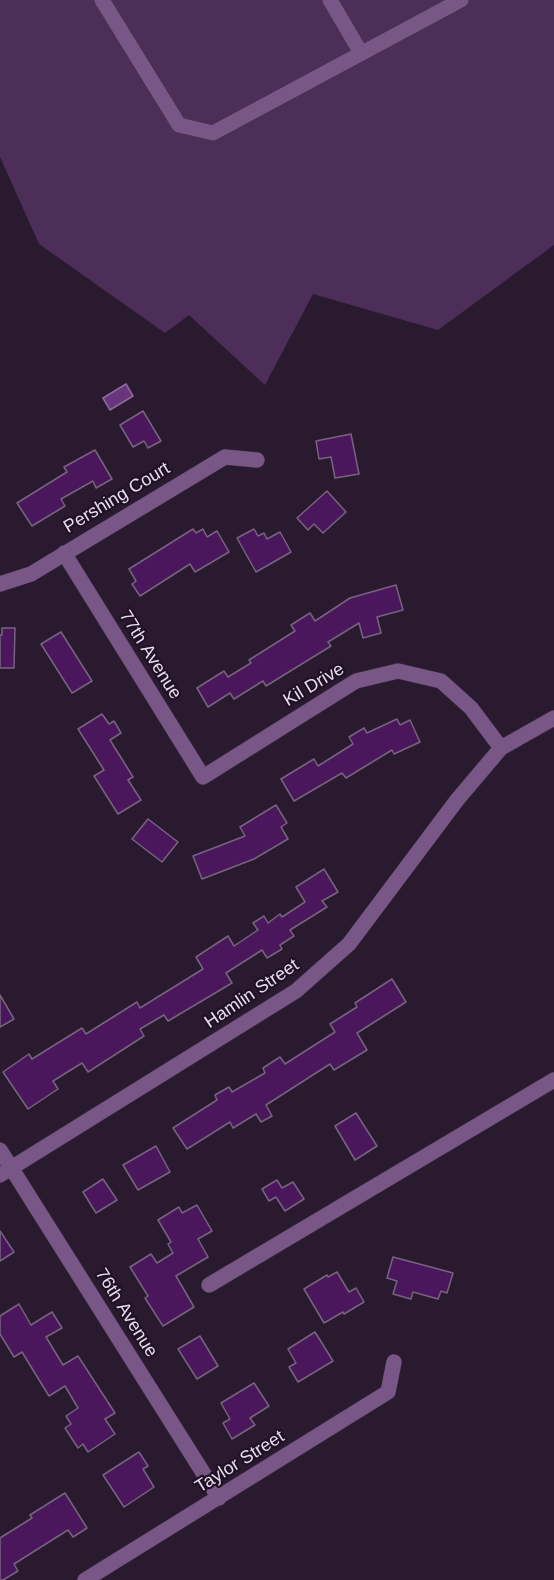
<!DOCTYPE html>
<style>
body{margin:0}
canvas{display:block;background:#291a30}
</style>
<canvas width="554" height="1580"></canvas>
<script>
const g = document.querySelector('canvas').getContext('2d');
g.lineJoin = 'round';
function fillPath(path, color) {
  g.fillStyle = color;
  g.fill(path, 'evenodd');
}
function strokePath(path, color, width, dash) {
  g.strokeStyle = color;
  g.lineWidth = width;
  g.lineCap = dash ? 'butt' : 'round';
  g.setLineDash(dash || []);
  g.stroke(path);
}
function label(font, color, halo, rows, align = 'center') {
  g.font = font + ' Helvetica,sans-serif';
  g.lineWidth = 4.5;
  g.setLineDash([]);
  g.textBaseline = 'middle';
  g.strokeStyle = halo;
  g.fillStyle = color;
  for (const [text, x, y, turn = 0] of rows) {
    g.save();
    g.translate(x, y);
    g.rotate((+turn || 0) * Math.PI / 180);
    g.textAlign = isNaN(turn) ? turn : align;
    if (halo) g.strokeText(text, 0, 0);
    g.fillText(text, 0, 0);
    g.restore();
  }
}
fillPath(new Path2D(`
 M 0,0 L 554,0 L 554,245 L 438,330 L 313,294 L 265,385 L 189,315 L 165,333 L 39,244 L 0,157 Z`), '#4c2e58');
const water = new Path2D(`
 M 126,384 L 133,396 L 110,410 L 103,398 Z`);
fillPath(water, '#68367c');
strokePath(water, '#8e689e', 1.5);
const building = new Path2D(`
 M 143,411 L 161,441 L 148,448 L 144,441 L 133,447 L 120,425 Z
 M 351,434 L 359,474 L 335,478 L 331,457 L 319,459 L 316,441 Z
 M 95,450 L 112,479 L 96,488 L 93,481 L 61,499 L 65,506 L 32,526 L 17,503 L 67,472 L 64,467 Z
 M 327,491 L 346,512 L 323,533 L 314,524 L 308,530 L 297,518 Z
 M 193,529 L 196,533 L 203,529 L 207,537 L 217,531 L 229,552 L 195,572 L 190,564 L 140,596 L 132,584 L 136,581 L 129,569 Z
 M 254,529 L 258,536 L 264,533 L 267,539 L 280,532 L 291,552 L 256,572 L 237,538 Z
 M 396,585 L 403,610 L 377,617 L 381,633 L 363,638 L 359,623 L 328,642 L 331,646 L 266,686 L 263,681 L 234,699 L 230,693 L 208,707 L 197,688 L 224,671 L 228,677 L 251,663 L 249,660 L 295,631 L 291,625 L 310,613 L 315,621 L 350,598 Z
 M 2,628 L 15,628 L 14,668 L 0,668 L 0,635 L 2,635 Z
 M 61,632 L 92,681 L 72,693 L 41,644 Z
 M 102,714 L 109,724 L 114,721 L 121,733 L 110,740 L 133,777 L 128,780 L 141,800 L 118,814 L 94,776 L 104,770 L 78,729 Z
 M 397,719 L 400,725 L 410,720 L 420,742 L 394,754 L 392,750 L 346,778 L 342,773 L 294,801 L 281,779 L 314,759 L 318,766 L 353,744 L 349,737 L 364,728 L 367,733 Z
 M 276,805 L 287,823 L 281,827 L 288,839 L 254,859 L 202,879 L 193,856 L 245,836 L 240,827 Z
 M 148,819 L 178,842 L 162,862 L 132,839 Z
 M 324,869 L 338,892 L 322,901 L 327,907 L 290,930 L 294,936 L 280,945 L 282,949 L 267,958 L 262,950 L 226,973 L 232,983 L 168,1021 L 164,1015 L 140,1029 L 144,1036 L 88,1072 L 82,1063 L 53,1081 L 58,1089 L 28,1109 L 3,1072 L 29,1054 L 32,1059 L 82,1028 L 86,1034 L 137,1002 L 140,1008 L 203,969 L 196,957 L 228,936 L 234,946 L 258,930 L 253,923 L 264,916 L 268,923 L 280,914 L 282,917 L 305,902 L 296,887 Z
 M 392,979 L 406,1002 L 357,1033 L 367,1050 L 334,1070 L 330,1064 L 266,1105 L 272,1116 L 261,1122 L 256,1114 L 233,1128 L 230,1122 L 187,1149 L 173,1128 L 217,1100 L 215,1095 L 229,1087 L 232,1092 L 265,1073 L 263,1068 L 280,1057 L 285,1064 L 335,1032 L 330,1024 L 357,1007 L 355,1003 Z
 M 0,995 L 14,1019 L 0,1027 Z
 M 356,1113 L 377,1146 L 355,1160 L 335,1126 Z
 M 156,1146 L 170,1172 L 138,1190 L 123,1165 Z
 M 103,1179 L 117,1200 L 96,1213 L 83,1192 Z
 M 277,1180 L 282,1188 L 293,1182 L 304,1199 L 285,1211 L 276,1197 L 269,1201 L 262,1189 Z
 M 197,1205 L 212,1231 L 198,1239 L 208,1257 L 176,1276 L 194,1307 L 163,1326 L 145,1298 L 148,1296 L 130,1267 L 151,1254 L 157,1263 L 173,1253 L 168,1244 L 171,1242 L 158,1220 L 179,1207 L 182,1213 Z
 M 0,1231 L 14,1252 L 0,1261 Z
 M 393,1257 L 453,1273 L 447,1293 L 441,1291 L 438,1299 L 413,1292 L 411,1299 L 393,1294 L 397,1281 L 387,1278 Z
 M 337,1272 L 349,1292 L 356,1288 L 364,1302 L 344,1314 L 343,1312 L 324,1323 L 304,1289 L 327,1275 L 328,1277 Z
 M 19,1304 L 31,1325 L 52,1312 L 62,1328 L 46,1337 L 63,1365 L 78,1356 L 115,1413 L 105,1419 L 115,1434 L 88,1452 L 83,1444 L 78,1448 L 65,1428 L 71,1424 L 66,1416 L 78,1408 L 65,1386 L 49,1396 L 22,1352 L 14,1357 L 0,1334 L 0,1316 Z
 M 315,1332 L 333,1361 L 298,1382 L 289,1367 L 296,1363 L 288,1349 Z
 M 200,1336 L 218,1366 L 197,1379 L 178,1349 Z
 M 254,1383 L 269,1406 L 250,1418 L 255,1425 L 232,1439 L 223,1423 L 230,1419 L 221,1403 Z
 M 139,1452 L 148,1466 L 143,1469 L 154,1487 L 124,1507 L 103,1475 Z
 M 65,1493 L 87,1528 L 73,1537 L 68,1530 L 14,1564 L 18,1571 L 3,1580 L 0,1580 L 0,1538 L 32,1518 L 30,1515 Z`);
fillPath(building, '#4a175c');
strokePath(building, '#76647e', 1.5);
const minor = new Path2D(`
 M 102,0 L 179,125 L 213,133 L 461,0
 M 330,0 L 361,53
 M 64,553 L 203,777 L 356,681 L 398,671 L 441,681 L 471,708 L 501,748
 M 0,584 L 31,574 L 225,457 L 257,460
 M 0,1150 L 219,1498
 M 0,1175 L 296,991 L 349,944 L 457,800 L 501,748 L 554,718
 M 209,1285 L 554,1080
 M 85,1580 L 388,1392 L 394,1362`);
strokePath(minor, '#44354a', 16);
strokePath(minor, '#785786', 15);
label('18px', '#e7ddec', '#201126', [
 ["Pershing Court",117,498,-31],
 ["77th Avenue",150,655,58],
 ["Kil Drive",314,685,-31],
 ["Hamlin Street",252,994,-34],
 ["76th Avenue",126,1313,58],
 ["Taylor Street",240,1462,-32]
]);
</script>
